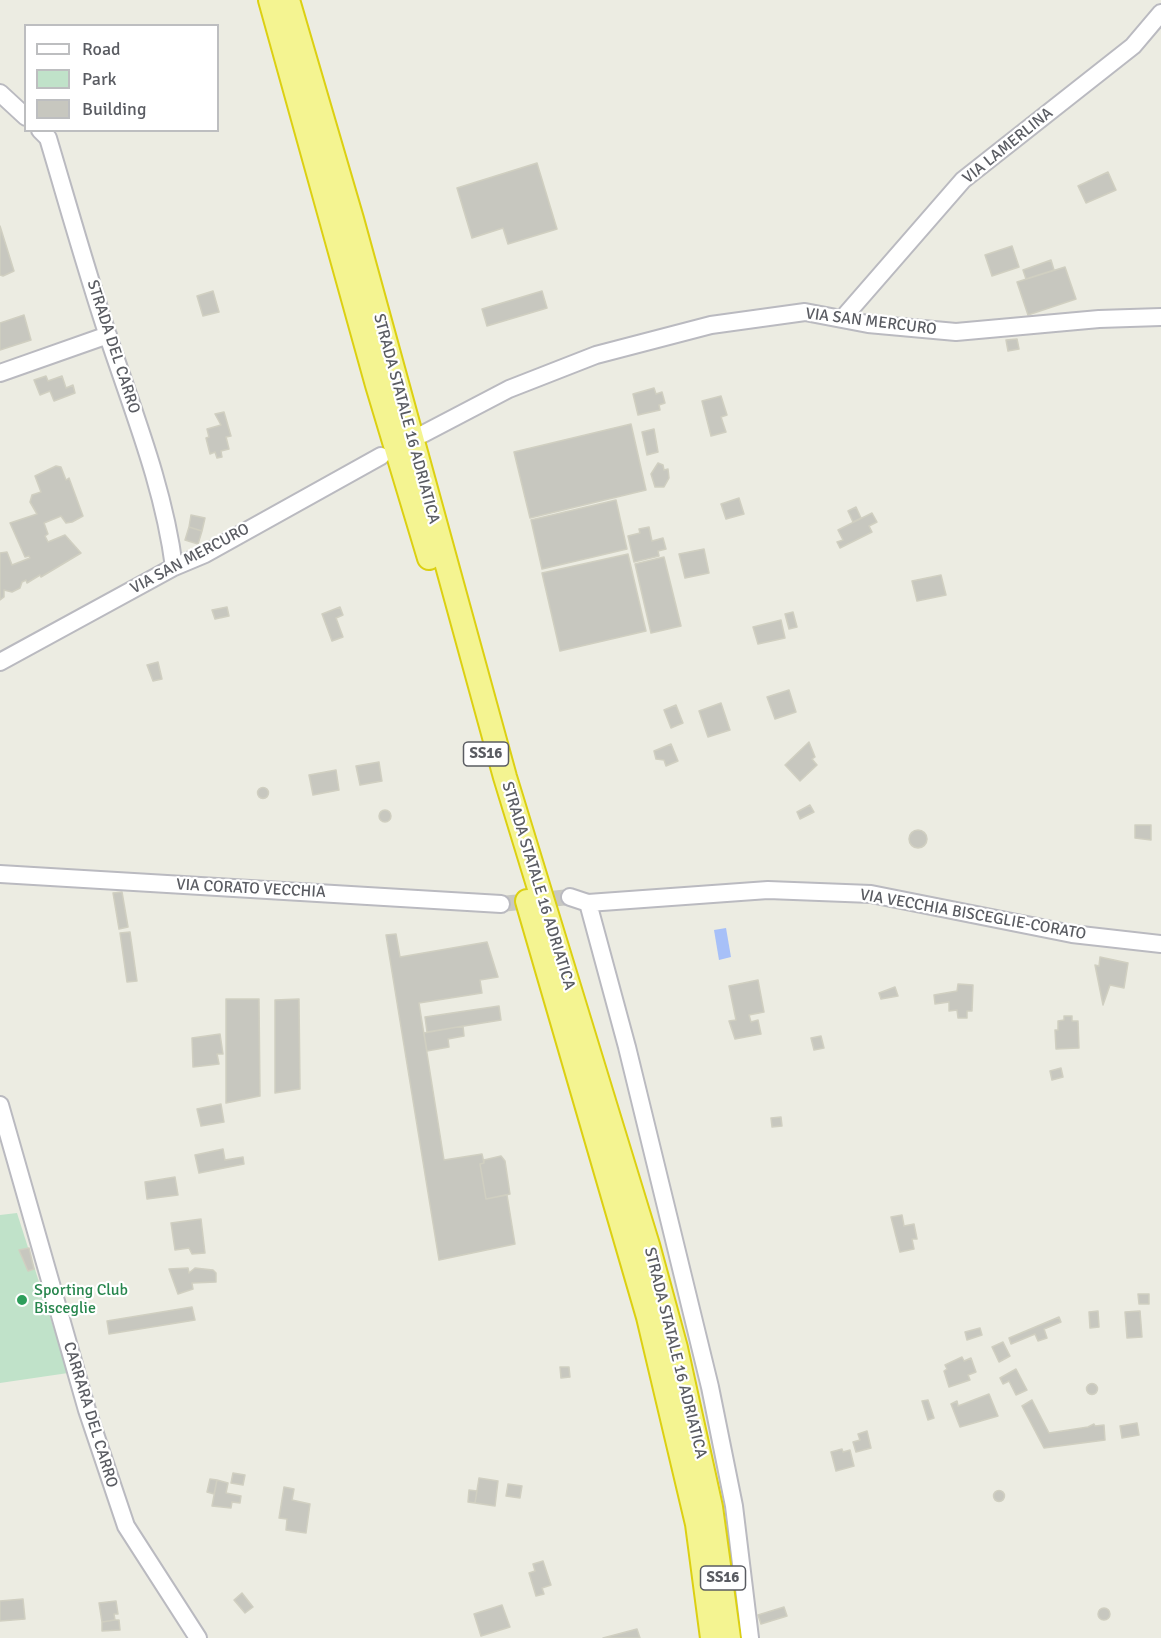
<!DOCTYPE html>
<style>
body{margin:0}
#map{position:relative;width:1161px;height:1638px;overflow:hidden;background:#ecece2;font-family:Signika,sans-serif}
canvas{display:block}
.legend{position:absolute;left:24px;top:24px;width:195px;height:108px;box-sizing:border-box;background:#fff;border:2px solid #bdbec0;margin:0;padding:8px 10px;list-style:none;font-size:18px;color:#5a5c62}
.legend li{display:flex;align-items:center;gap:12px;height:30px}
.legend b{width:30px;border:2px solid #bdbec0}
</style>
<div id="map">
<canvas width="1161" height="1638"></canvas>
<ul class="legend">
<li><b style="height:8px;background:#fff"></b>Road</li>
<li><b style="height:16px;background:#c0e2c9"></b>Park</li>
<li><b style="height:16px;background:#c7c7bf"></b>Building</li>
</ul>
</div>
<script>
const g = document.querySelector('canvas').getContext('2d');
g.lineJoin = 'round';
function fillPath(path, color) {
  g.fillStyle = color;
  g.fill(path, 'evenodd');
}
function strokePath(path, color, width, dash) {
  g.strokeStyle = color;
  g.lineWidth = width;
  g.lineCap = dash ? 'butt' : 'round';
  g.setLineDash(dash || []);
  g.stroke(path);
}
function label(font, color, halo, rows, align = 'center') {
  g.font = font + ' Signika,sans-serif';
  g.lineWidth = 4.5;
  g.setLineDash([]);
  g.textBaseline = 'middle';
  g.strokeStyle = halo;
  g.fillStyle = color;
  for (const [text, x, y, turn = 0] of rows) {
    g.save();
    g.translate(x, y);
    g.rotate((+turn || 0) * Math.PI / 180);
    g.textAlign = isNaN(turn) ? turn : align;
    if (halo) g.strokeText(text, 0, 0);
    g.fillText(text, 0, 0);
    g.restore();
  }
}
fillPath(new Path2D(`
 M 17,1213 L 68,1373 L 0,1383 L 0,1215 Z`), '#c0e2c9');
fillPath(new Path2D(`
 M 726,928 L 731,957 L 719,960 L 714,930 Z`), '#a7c0f8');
const building = new Path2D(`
 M 537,163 L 557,229 L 508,244 L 503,228 L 472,238 L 457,188 Z
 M 1108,172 L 1116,190 L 1086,203 L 1078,186 Z
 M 0,226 L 14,271 L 3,276 L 0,275 Z
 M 1012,246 L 1019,267 L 992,276 L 985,255 Z
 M 1051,260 L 1054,270 L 1026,279 L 1023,270 Z
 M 1065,267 L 1076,299 L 1028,315 L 1017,282 Z
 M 213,291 L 219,312 L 203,316 L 197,296 Z
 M 542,291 L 547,308 L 487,326 L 482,309 Z
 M 24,315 L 31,340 L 0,350 L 0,323 Z
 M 1017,339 L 1019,349 L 1008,351 L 1006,340 Z
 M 46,376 L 48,381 L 62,376 L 66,388 L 73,385 L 75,393 L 54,401 L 50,391 L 40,395 L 34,380 Z
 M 654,388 L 656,394 L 662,392 L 665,403 L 659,405 L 660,410 L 638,415 L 633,394 Z
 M 721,396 L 727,415 L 721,417 L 726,432 L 711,436 L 702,401 Z
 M 224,412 L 231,436 L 226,437 L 229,449 L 221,451 L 222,457 L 217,458 L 215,452 L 210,454 L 206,438 L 209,437 L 207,429 L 221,425 L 215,414 Z
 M 631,424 L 646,490 L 530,518 L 514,452 Z
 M 654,429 L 658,452 L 647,455 L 642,432 Z
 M 658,463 L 663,465 L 664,470 L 668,469 L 669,478 L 664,487 L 655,487 L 651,474 Z
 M 56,466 L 61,467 L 66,480 L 69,478 L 83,516 L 72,522 L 66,523 L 61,516 L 44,523 L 48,534 L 45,536 L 48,542 L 65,535 L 81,553 L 41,577 L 40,575 L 27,583 L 26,580 L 22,582 L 20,588 L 12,592 L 4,590 L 4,597 L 0,600 L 0,553 L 7,552 L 12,565 L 30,558 L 29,556 L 25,557 L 10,523 L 37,514 L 30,502 L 32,495 L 41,492 L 35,476 Z
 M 739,498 L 744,514 L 726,519 L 721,504 Z
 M 616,500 L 627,549 L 542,569 L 531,520 Z
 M 856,507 L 861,518 L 853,522 L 848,511 Z
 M 872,513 L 877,522 L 869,526 L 872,532 L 840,548 L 837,542 L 843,540 L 838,530 Z
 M 191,515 L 205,518 L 202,531 L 189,527 Z
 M 189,527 L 202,531 L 198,544 L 185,540 Z
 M 649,527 L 652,541 L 663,538 L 666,549 L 658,551 L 659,556 L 634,562 L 628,536 L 640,533 L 639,529 Z
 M 704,549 L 709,573 L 685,578 L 679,554 Z
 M 628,554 L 646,631 L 560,651 L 542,573 Z
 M 664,557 L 681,626 L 651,633 L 635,564 Z
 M 941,575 L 946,595 L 917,601 L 912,581 Z
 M 227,607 L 229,616 L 215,619 L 212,610 Z
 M 340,607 L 343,615 L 336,618 L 343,637 L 332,641 L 322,614 Z
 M 793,612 L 797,627 L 789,629 L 785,614 Z
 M 781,620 L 785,638 L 758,644 L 753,627 Z
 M 158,662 L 162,679 L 153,681 L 147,665 Z
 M 789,690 L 796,712 L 775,719 L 767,697 Z
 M 721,703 L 730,730 L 708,737 L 699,711 Z
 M 676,705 L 683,723 L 671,728 L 664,710 Z
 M 809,742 L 815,757 L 812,759 L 817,765 L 800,781 L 785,765 Z
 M 671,744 L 678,761 L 666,766 L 664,760 L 656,759 L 654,751 Z
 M 379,762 L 382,781 L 360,785 L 356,766 Z
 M 336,770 L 339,790 L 313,795 L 309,775 Z
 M257.5 793a5.5 5.5 0 1 1 11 0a5.5 5.5 0 1 1-11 0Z
 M 810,805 L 814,812 L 800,819 L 797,812 Z
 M379 816a6 6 0 1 1 12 0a6 6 0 1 1-12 0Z
 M 1135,825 L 1151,825 L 1151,840 L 1135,838 Z
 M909 839a9 9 0 1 1 18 0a9 9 0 1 1-18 0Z
 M 122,892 L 128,927 L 119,929 L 113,893 Z
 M 130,932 L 137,981 L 127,982 L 120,933 Z
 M 396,934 L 400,957 L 487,942 L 498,977 L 480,980 L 482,993 L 419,1003 L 444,1160 L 482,1154 L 484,1163 L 480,1164 L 486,1199 L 507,1195 L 515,1244 L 439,1260 L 386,935 Z
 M 1100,957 L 1128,963 L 1124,988 L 1110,985 L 1103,1005 L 1095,965 L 1099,966 Z
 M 758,980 L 764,1012 L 749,1015 L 751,1022 L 758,1020 L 761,1034 L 735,1039 L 729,1021 L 736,1020 L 729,986 Z
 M 958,984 L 973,985 L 972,1011 L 967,1011 L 967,1018 L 958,1018 L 957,1010 L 949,1011 L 949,1002 L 935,1004 L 934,995 L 957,991 Z
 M 895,987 L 898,996 L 881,999 L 879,993 Z
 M 226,999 L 259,999 L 260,1096 L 226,1103 Z
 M 299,999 L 300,1089 L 275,1093 L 275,1000 Z
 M 499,1006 L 501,1020 L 427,1032 L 425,1017 Z
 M 1064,1016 L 1072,1016 L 1072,1021 L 1078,1021 L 1079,1048 L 1056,1049 L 1055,1030 L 1058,1030 L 1058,1021 L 1064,1020 Z
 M 463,1026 L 464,1036 L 448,1039 L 449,1047 L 427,1051 L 424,1033 Z
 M 220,1034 L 223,1054 L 217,1054 L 219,1064 L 193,1067 L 192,1038 Z
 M 821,1036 L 824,1048 L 814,1050 L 811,1038 Z
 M 1061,1068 L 1063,1077 L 1052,1080 L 1050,1071 Z
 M 221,1104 L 224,1122 L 201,1126 L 197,1109 Z
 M 781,1117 L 782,1126 L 772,1127 L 771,1118 Z
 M 223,1149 L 225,1160 L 243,1157 L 244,1164 L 199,1173 L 195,1155 Z
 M 501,1156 L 505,1161 L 510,1194 L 486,1199 L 480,1164 L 484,1163 L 484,1160 Z
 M 175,1177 L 178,1195 L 147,1199 L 145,1182 Z
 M 902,1215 L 904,1226 L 914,1224 L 917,1239 L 912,1239 L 914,1249 L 900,1252 L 891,1217 Z
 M 201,1219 L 205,1253 L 192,1254 L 189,1248 L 175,1250 L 171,1223 Z
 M 29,1248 L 34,1269 L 28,1271 L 19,1250 Z
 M 188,1268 L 189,1273 L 195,1268 L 213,1270 L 216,1273 L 216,1282 L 192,1283 L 193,1289 L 178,1294 L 169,1269 Z
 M 1138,1294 L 1149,1294 L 1149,1304 L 1139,1304 Z
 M 192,1307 L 195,1320 L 109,1334 L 107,1321 Z
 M 1098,1311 L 1099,1327 L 1090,1328 L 1089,1312 Z
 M 1140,1311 L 1142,1337 L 1127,1338 L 1125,1312 Z
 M 1059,1317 L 1061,1322 L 1044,1329 L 1047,1338 L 1038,1341 L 1035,1334 L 1011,1344 L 1009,1338 Z
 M 980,1328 L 982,1335 L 967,1340 L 965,1332 Z
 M 1003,1342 L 1010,1356 L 999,1362 L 992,1347 Z
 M 962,1357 L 964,1361 L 971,1358 L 976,1372 L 968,1375 L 970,1380 L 949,1387 L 944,1371 L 947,1369 L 945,1365 Z
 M 560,1367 L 569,1367 L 570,1377 L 561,1378 Z
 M 1016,1369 L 1027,1390 L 1016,1395 L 1009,1381 L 1003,1384 L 1000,1378 Z
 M1086.5 1389a5.5 5.5 0 1 1 11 0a5.5 5.5 0 1 1-11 0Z
 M 989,1394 L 998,1416 L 960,1427 L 951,1404 L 957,1401 L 958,1406 Z
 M 928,1400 L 934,1418 L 928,1420 L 922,1401 Z
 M 1032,1400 L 1049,1433 L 1088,1427 L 1094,1424 L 1095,1426 L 1104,1425 L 1105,1440 L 1044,1448 L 1022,1406 Z
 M 1137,1423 L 1139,1435 L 1122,1438 L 1120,1426 Z
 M 867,1431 L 871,1448 L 856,1452 L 853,1442 L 860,1440 L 858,1434 Z
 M 842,1449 L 843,1452 L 850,1450 L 854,1466 L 836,1471 L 831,1452 Z
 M 233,1473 L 245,1475 L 243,1485 L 231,1483 Z
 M 479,1478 L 498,1481 L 495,1506 L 475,1503 Z
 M 210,1479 L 217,1480 L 214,1494 L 207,1492 Z
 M 217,1480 L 228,1483 L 226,1493 L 241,1496 L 240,1503 L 232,1502 L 231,1508 L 212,1506 Z
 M 508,1484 L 522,1486 L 520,1498 L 506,1496 Z
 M 284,1487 L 294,1489 L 292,1500 L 310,1504 L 306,1533 L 286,1530 L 287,1519 L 279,1518 Z
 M 469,1490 L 477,1491 L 475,1503 L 468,1502 Z
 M993.5 1496a5.5 5.5 0 1 1 11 0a5.5 5.5 0 1 1-11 0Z
 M 543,1561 L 551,1585 L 542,1588 L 544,1594 L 536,1596 L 529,1573 L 535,1571 L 533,1564 Z
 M 242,1593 L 253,1607 L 245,1613 L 234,1600 Z
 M 23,1599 L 25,1619 L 0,1621 L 0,1601 Z
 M 116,1601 L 118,1614 L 114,1614 L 115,1620 L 102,1622 L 99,1603 Z
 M 502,1605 L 510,1627 L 481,1636 L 474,1614 Z
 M 784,1607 L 787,1616 L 761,1624 L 758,1615 Z
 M1098 1614a6 6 0 1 1 12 0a6 6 0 1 1-12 0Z
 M 115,1620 L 119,1620 L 120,1630 L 102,1631 L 102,1622 Z
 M 637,1629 L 640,1638 L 603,1638 Z`);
fillPath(building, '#c7c7bf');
strokePath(building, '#d0cfc1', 1.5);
strokePath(new Path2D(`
 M 501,904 L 570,897`), '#c8c8c2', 16, [16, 8]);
const minor = new Path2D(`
 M 0,93 L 26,117
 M 40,130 L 48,138 C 68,205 87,273 109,339 C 134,414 164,488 174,567
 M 842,319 L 963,180 L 1133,46 L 1161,13
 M 0,373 L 108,335
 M 423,434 L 509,389 L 596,355 L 711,325 L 805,312 L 868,324 L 956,332 L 1099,319 L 1161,317
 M 0,662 L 174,567 L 205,554 L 381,456
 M 0,874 L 501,904
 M 570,897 L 588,903 L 768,890 L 871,894 L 1072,934 L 1161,944
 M 588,903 L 627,1047 L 710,1387 L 734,1506 L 750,1638
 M 0,1105 L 87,1410 L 126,1526 L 198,1638`);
const highway = new Path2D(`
 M 270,0 L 377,385 L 429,558
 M 288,0 L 352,219 L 505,777 L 648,1245 L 676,1348 L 711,1507 L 729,1638
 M 527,901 L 648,1317 L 697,1524 L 712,1638`);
strokePath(minor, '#babac0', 20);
strokePath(highway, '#dcd012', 26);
strokePath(minor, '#fff', 16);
strokePath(highway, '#f4f491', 22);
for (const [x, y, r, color] of [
 [22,1300,6,"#2e9e5b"]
]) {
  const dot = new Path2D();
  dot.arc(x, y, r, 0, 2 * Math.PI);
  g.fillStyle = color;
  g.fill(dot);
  strokePath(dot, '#fff', 2);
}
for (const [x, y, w] of [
 [486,754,45],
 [723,1578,45]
]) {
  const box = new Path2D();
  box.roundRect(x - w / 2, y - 12, w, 24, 4.5);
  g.fillStyle = '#fff';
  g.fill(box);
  strokePath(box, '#5a5c62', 1.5);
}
label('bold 15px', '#5a5c62', null, [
 ["SS16",486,754],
 ["SS16",723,1578]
]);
label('16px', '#5a5c62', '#fff', [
 ["VIA LAMERLINA",1008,146,-39],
 ["VIA SAN MERCURO",871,322,7],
 ["STRADA DEL CARRO",113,347,72],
 ["STRADA STATALE 16 ADRIATICA",406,419,75],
 ["VIA SAN MERCURO",190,559,-28],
 ["STRADA STATALE 16 ADRIATICA",538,886,73],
 ["VIA CORATO VECCHIA",251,889,3],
 ["VIA VECCHIA BISCEGLIE-CORATO",973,915,10],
 ["STRADA STATALE 16 ADRIATICA",675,1353,76],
 ["CARRARA DEL CARRO",90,1415,73]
]);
label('16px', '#27864d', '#fff', [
 ["Sporting Club",34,1291],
 ["Bisceglie",34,1309]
], 'left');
</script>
